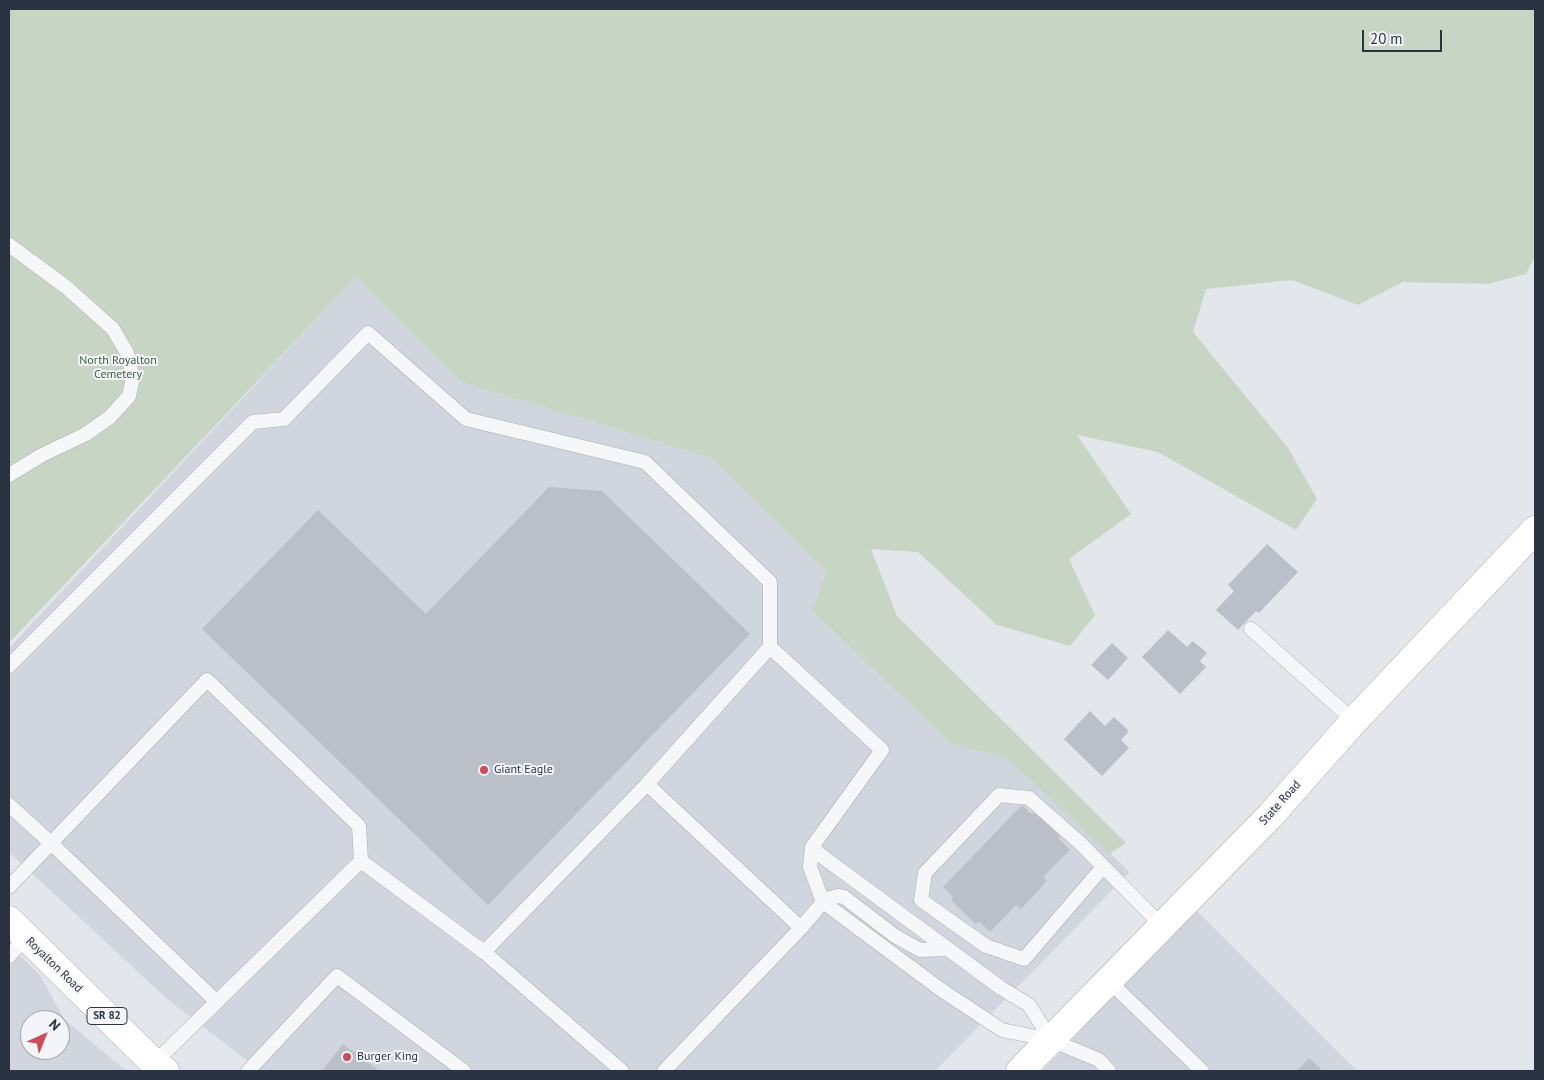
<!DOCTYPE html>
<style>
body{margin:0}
#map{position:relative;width:1544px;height:1080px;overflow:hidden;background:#e3e6eb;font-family:"PT Sans",sans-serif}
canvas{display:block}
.frame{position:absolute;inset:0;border:10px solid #2b3343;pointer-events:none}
.north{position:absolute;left:20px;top:1010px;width:50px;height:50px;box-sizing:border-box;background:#f3f5f8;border:1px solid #a3a7b0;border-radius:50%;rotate:44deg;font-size:14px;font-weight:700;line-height:20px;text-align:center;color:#2b3343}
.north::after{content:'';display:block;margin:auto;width:18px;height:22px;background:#cc4c59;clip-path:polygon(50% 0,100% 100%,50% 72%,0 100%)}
.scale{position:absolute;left:1362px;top:30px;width:80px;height:22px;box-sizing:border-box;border:2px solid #2b3343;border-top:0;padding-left:6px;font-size:15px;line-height:18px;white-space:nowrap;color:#2b3343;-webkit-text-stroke:4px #f3f5f8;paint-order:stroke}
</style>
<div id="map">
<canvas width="1544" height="1080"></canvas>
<div class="frame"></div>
<div class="north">N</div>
<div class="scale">20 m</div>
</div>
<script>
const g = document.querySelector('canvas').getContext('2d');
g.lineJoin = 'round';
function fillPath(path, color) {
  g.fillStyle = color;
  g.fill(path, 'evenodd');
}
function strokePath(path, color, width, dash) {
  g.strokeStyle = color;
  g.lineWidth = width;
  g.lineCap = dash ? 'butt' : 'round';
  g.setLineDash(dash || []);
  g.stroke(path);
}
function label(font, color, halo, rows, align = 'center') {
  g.font = font + ' "PT Sans",sans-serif';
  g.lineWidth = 4;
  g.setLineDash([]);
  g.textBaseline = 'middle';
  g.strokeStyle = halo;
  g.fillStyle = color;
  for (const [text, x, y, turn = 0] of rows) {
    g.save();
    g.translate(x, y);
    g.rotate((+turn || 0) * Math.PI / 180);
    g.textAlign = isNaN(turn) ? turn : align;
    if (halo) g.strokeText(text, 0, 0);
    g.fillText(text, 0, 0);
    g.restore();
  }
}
fillPath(new Path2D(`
 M 356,277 L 461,382 L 711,458 L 826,571 L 812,611 L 952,744 L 1007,758 L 1130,872 L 935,1071 L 261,1071 L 167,999 L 9,852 L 9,648 Z
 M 1195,909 L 1357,1071 L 1042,1071 Z
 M 9,945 L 40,975 L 64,1019 L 126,1071 L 9,1071 ZM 30,1020 L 60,1020 L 60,1050 L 30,1050 Z`), '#d1d5dd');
fillPath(new Path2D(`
 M 9,9 L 1535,9 L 1535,256 L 1526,274 L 1487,284 L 1403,282 L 1358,305 L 1292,280 L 1206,289 L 1193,332 L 1288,448 L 1317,499 L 1296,530 L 1158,452 L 1077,435 L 1131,514 L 1069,559 L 1095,615 L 1070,646 L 997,625 L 918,552 L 871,549 L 897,616 L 1126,843 L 1109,854 L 1007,758 L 952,744 L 812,611 L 826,571 L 711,458 L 461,382 L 356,277 L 9,643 Z`), '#c8d5c4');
fillPath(new Path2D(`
 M 549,487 L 602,491 L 750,634 L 488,905 L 202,629 L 318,510 L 426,614 Z
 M 1267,544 L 1298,572 L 1259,613 L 1256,611 L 1238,630 L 1216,610 L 1234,591 L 1228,585 Z
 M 1168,630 L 1187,647 L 1193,641 L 1207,653 L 1200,661 L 1206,667 L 1180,694 L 1142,657 Z
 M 1112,643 L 1128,658 L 1108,680 L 1091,665 Z
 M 1090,711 L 1105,726 L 1114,717 L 1129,731 L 1121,740 L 1129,748 L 1102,776 L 1064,739 Z
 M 1022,805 L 1031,814 L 1036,813 L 1060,836 L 1058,838 L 1070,850 L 1043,877 L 1047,881 L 1021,909 L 1016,905 L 990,932 L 979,921 L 976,924 L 951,900 L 953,897 L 943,887 Z
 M 343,1044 L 380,1071 L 322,1071 Z
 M 1309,1058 L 1323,1071 L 1297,1071 Z`), '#babfc8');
const service = new Path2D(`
 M 9,245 L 66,287 L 113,329 L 127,353 L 133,377 L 129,396 L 110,417 L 86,434 L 42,455 L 9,475
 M 1251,629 L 1354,721
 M 9,666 L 253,422 L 284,419 L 368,333 L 466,419 L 645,462 L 770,582 L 770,647
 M 9,805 L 51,843 L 217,1002
 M 812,847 L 819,854 L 1001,988 L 1029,1005 L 1051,1040
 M 1103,867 L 1024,959 L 986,946 L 921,900 L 925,873 L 999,795 L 1029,798 L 1080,843 L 1162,926
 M 9,887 L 207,680 L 359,826 L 361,861
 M 947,949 L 920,950 L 895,936 L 844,897 L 838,896 L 827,899 L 823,902 L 801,928 L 647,784 L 770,647 L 882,750 L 812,847 L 810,867 L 823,902 L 940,989 L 1002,1030 L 1051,1040 L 1099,1060 L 1109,1071
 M 484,952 L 622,1071
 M 9,956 L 26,937
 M 1109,981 L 1202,1071
 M 154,1063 L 361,861 L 484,952 L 647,784
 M 248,1071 L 337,976 L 464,1071
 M 664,1071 L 801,928`);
const secondary = new Path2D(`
 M 1020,1071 L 1270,816 L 1354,721 L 1535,530`);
const primary = new Path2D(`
 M 9,920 L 154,1063 L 165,1071`);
strokePath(service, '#a8adb5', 15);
strokePath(secondary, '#a8adb5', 29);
strokePath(primary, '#a3aab6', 29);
strokePath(service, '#f6f7f9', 14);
strokePath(secondary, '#fff', 28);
strokePath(primary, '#fff', 28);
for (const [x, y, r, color] of [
 [484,770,5,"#cc4c59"],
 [347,1057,5,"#cc4c59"]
]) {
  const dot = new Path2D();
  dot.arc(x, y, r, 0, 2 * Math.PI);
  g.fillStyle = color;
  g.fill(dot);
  strokePath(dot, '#f3f5f8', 2);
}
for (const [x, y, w] of [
 [107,1016,40]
]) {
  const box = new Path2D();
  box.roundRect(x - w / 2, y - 8.5, w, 17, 4);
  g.fillStyle = '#f3f5f8';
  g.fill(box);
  strokePath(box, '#2b3343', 1);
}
label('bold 11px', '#2b3343', null, [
 ["SR 82",107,1016]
]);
label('12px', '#3e5e39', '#f3f5f8', [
 ["North Royalton",118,361],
 ["Cemetery",118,375]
]);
label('12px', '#2b3343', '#f3f5f8', [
 ["Giant Eagle",494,770],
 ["Burger King",357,1057]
], 'left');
label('12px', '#2b3343', '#f3f5f8', [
 ["State Road",1280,803,-48],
 ["Royalton Road",54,965,44]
]);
</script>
